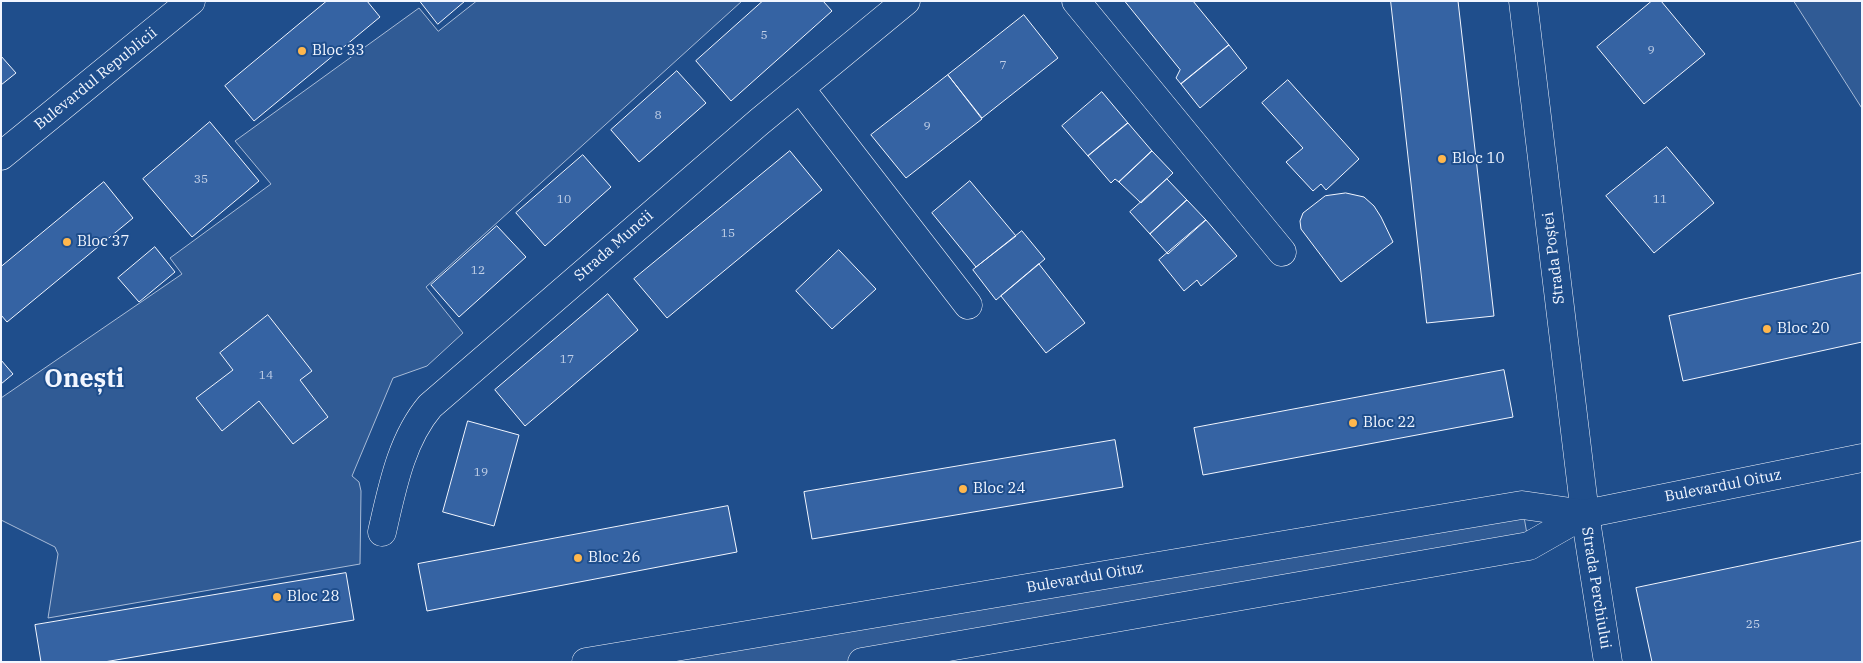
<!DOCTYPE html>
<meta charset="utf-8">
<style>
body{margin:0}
#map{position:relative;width:1863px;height:663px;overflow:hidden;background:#1f4e8c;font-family:"IBM Plex Serif",serif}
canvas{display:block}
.frame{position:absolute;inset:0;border:2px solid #f2f6ff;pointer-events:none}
</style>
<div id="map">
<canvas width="1863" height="663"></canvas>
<div class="frame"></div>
</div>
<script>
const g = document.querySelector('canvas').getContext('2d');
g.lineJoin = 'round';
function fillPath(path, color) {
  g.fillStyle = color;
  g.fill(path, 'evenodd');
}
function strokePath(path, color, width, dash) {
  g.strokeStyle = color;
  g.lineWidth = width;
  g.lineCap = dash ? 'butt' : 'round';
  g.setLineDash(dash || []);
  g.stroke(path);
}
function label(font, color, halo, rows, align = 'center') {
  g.font = font + ' "IBM Plex Serif",serif';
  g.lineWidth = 4;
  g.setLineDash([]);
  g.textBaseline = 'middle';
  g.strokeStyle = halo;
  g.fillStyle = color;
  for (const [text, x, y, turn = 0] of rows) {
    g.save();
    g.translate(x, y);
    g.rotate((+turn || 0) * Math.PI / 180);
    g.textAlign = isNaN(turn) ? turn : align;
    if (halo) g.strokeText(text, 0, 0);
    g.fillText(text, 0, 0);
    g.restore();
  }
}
const green = new Path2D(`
 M 477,1 L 742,1 L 426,287 L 463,333 L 427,366 L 393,378 L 352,476 L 359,482 L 361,491 L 360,564 L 48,618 L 58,554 L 55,547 L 1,520 L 1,398 L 182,274 L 170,258 L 271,184 L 235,141 L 419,8 L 438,31 Z
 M 1794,1 L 1862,1 L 1862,108 Z
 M 1522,505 L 1529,546 L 862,662 L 586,662 Z`);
fillPath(green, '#305b95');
strokePath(green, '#a8bbd7', 1);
const building = new Path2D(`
 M 327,1 L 367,1 L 380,17 L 254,121 L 225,86 Z
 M 420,1 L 465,1 L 438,24 Z
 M 763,1 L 823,1 L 832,11 L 731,101 L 696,61 Z
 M 1125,1 L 1193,1 L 1229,45 L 1181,84 L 1176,78 L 1180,70 Z
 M 1391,1 L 1458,1 L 1494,316 L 1427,323 Z
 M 1652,1 L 1661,1 L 1705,54 L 1644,104 L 1597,47 Z
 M 1024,15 L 1058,58 L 982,118 L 948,75 Z
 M 1229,45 L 1247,68 L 1200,108 L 1181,84 Z
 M 1,56 L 16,73 L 1,85 Z
 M 677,71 L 706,103 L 639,162 L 611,130 Z
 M 948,75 L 982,119 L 906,178 L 871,135 Z
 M 1288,80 L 1359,159 L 1326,190 L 1321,184 L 1313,191 L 1286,162 L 1303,148 L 1262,103 Z
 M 1102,92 L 1128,123 L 1088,156 L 1062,126 Z
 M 210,122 L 259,181 L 192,237 L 143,179 Z
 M 1128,123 L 1152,151 L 1119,182 L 1115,179 L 1111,183 L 1088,156 Z
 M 1667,147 L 1714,203 L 1654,253 L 1606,196 Z
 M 790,151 L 822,190 L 667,318 L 634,279 Z
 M 1152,151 L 1173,173 L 1141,203 L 1119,182 Z
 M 583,155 L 611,187 L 545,246 L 516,213 Z
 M 1167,179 L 1187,200 L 1150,234 L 1130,212 Z
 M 970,181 L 1016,236 L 976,267 L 932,213 Z
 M 104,182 L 133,218 L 7,322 L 1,315 L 1,267 Z
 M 1346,193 L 1364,197 L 1374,206 L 1381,217 L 1393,242 L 1341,282 L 1301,229 L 1300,221 L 1303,213 L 1325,196 Z
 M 1187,200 L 1206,220 L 1168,254 L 1150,234 Z
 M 1206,220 L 1237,256 L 1201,286 L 1197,280 L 1184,291 L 1159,260 Z
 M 497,226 L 526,257 L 459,317 L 431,285 Z
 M 1022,231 L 1045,259 L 996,300 L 973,270 Z
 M 155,247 L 175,272 L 139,302 L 118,278 Z
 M 839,250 L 876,289 L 832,329 L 796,291 Z
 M 1039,264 L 1085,323 L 1046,353 L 1001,296 Z
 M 1862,273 L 1862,342 L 1683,381 L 1669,316 Z
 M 608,294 L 638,330 L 525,426 L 495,390 Z
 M 268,315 L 312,371 L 300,380 L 328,417 L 293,444 L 259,401 L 222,431 L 196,398 L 233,370 L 220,353 Z
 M 1,360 L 13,374 L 1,384 Z
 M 1504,370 L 1513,417 L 1203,475 L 1194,428 Z
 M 468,421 L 519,435 L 494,526 L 443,512 Z
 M 1115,440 L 1123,487 L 812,539 L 804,492 Z
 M 728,506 L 737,552 L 427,611 L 418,564 Z
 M 1862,541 L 1862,662 L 1652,662 L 1636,588 Z
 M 346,573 L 354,620 L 104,662 L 41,662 L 35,625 Z`);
fillPath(building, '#3563a3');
strokePath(building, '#f2f6ff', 1);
const minor = new Path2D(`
 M 1076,1 L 1282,252
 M 1523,1 L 1585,514 L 1608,662
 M 800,88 L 968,305
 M 1,156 L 191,1
 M 382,532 C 392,489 401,440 430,406 L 759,122 L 906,1`);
const major = new Path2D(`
 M 586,662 L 1522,505 L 1585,514
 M 862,662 L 1529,546 L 1585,514 L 1862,458`);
strokePath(minor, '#f2f6ff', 29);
strokePath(major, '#f2f6ff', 29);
strokePath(minor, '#1f4e8c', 28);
strokePath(major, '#1f4e8c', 28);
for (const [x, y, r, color] of [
 [302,51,5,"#ffb74d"],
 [1442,159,5,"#ffb74d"],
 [67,242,5,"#ffb74d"],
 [1767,329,5,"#ffb74d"],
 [1353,423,5,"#ffb74d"],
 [963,489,5,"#ffb74d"],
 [578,558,5,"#ffb74d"],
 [277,597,5,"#ffb74d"]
]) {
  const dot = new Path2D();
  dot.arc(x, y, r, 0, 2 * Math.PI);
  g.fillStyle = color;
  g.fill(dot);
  strokePath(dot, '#1f4e8c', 2);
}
label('12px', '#c3d1e8', null, [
 ["5",764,36],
 ["9",1651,51],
 ["7",1003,66],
 ["8",658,116],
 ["9",927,127],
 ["35",201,180],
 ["10",564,200],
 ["11",1660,200],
 ["15",728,234],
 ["12",478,271],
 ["17",567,360],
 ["14",266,376],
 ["19",481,473],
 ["25",1753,625]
]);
label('15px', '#f2f6ff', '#1f4e8c', [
 ["Bloc 33",312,51],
 ["Bloc 10",1452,159],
 ["Bloc 37",77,242],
 ["Bloc 20",1777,329],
 ["Bloc 22",1363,423],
 ["Bloc 24",973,489],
 ["Bloc 26",588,558],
 ["Bloc 28",287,597]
], 'left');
label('15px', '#f2f6ff', '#1f4e8c', [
 ["Bulevardul Republicii",96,79,-39],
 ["Strada Muncii",614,246,-41],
 ["Strada Poștei",1554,258,-97],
 ["Bulevardul Oituz",1723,486,-11],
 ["Bulevardul Oituz",1085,578,-10],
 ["Strada Perchiului",1596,588,81]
]);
label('bold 25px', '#f2f6ff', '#1f4e8c', [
 ["Onești",84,380]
]);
</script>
